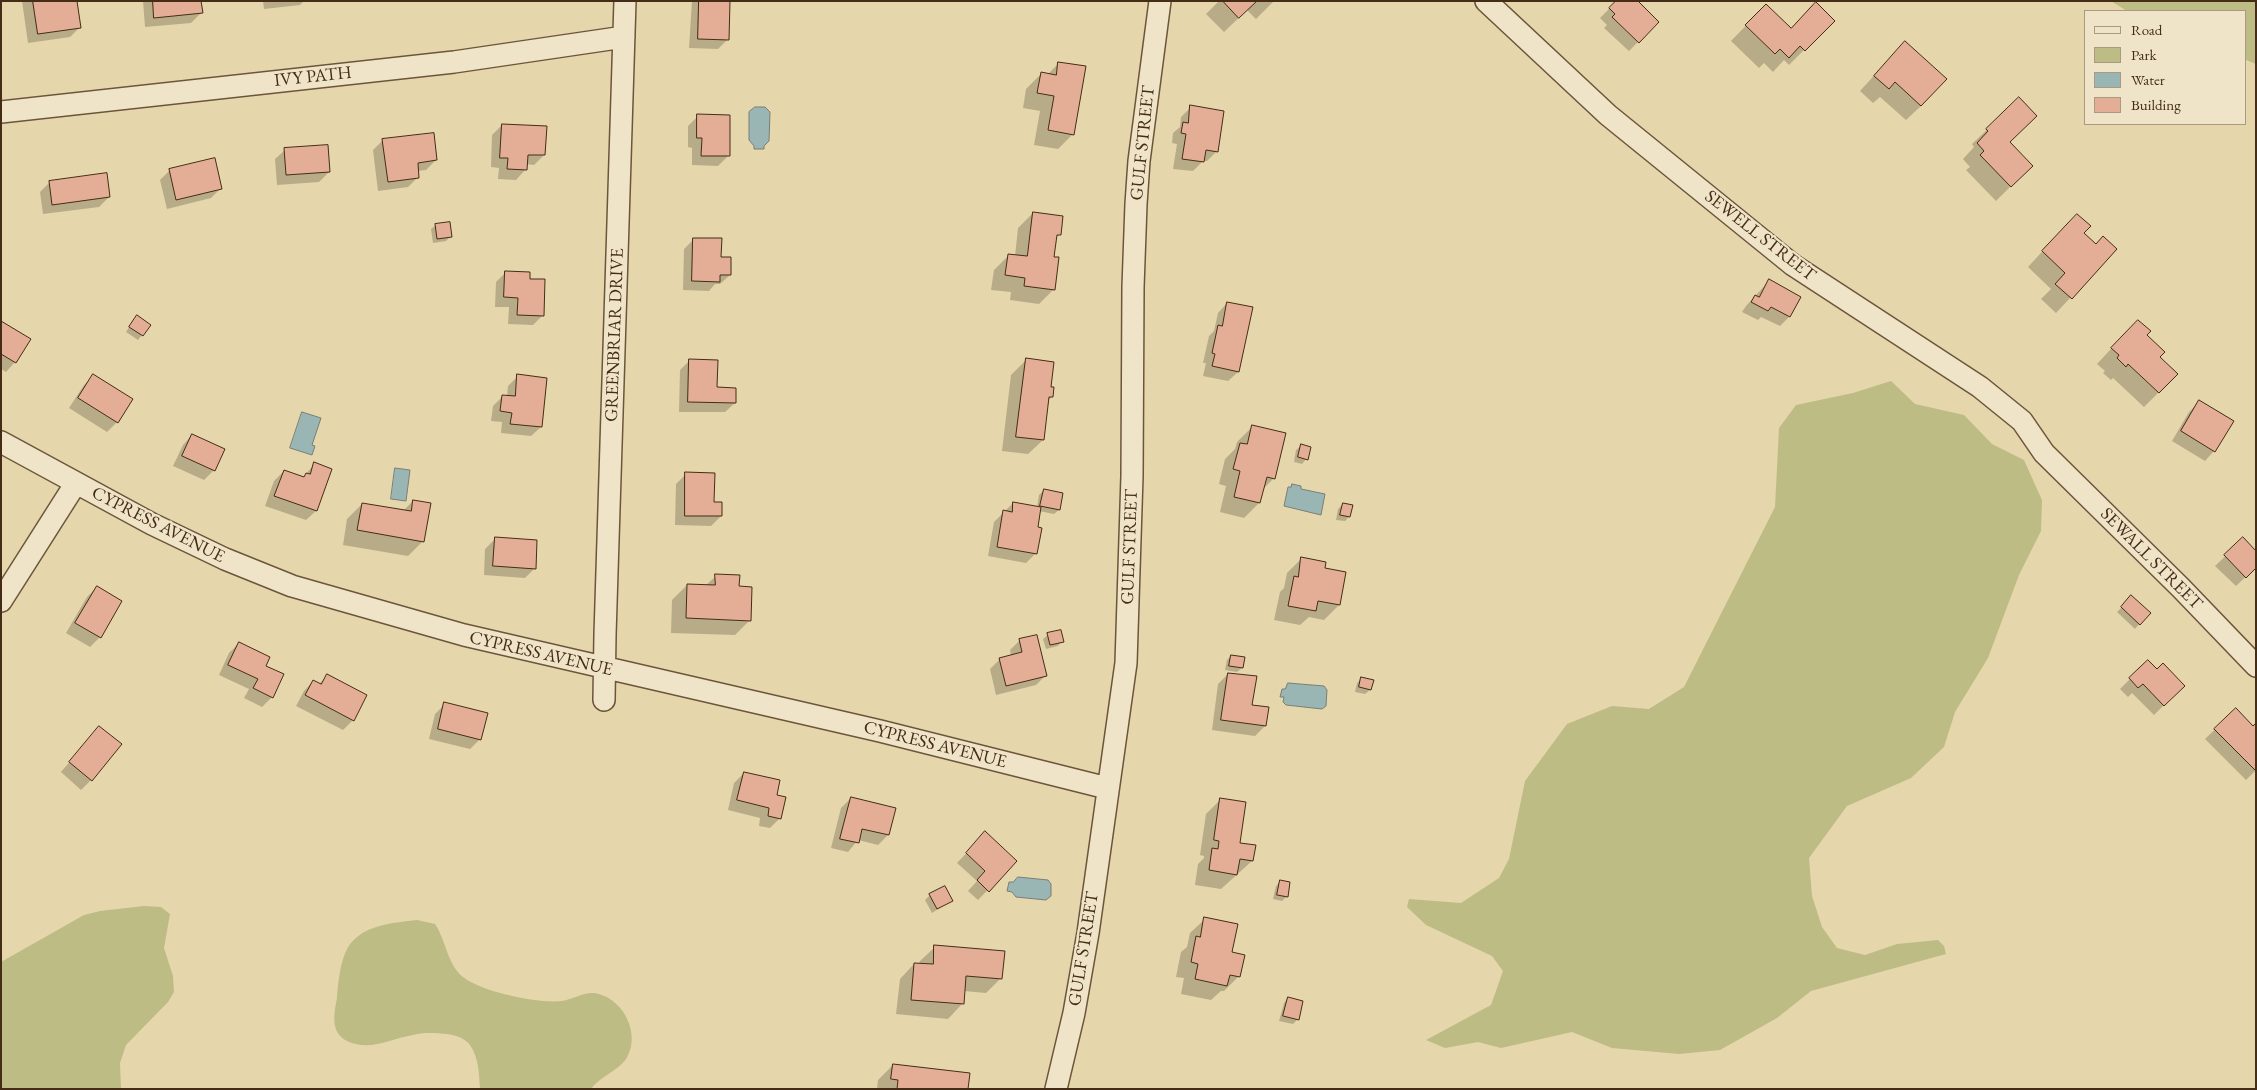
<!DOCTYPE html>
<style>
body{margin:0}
#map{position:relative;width:2257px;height:1090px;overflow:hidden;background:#e6d6ab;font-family:"EB Garamond",serif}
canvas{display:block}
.frame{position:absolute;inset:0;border:2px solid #442c16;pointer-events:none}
.legend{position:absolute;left:2084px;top:10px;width:162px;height:115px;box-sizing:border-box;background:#efe4c8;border:1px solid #ab9a81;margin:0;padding:6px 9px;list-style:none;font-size:15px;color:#442c16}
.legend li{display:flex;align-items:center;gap:10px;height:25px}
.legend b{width:25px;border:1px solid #ab9a81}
</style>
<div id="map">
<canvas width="2257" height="1090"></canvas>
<div class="frame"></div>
<ul class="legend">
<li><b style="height:6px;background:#efe4c8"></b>Road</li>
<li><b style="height:14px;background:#bcbc84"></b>Park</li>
<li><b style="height:14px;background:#9ab6b4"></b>Water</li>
<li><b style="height:14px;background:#e3ae95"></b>Building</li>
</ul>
</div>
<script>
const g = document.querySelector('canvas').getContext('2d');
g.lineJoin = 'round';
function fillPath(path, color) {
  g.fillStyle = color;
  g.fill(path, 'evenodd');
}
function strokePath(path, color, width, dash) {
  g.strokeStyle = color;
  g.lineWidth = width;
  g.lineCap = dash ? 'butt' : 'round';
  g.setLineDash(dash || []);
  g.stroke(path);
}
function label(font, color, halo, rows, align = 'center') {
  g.font = font + ' "EB Garamond",serif';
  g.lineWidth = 4.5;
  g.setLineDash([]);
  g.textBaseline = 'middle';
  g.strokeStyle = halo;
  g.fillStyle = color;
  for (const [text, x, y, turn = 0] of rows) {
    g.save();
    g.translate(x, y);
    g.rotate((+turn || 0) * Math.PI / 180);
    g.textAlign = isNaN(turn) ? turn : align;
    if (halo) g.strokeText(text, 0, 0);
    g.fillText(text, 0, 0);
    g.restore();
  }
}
fillPath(new Path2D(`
 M 2111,1 L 2256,1 L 2256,64 L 2246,60 L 2246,11 L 2127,11 Z
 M 1891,381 L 1915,404 L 1964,415 L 1992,444 L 2024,460 L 2042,500 L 2041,531 L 2019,575 L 1988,658 L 1955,712 L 1944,747 L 1911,778 L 1847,806 L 1809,858 L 1812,896 L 1822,927 L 1837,948 L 1865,955 L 1897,944 L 1938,940 L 1944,946 L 1946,954 L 1811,991 L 1777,1018 L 1720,1050 L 1679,1054 L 1612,1048 L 1572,1032 L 1501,1048 L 1478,1042 L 1445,1048 L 1426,1040 L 1491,1005 L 1503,971 L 1492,956 L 1426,925 L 1407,907 L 1409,899 L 1461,903 L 1499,878 L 1509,859 L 1525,781 L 1567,724 L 1612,706 L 1649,709 L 1684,687 L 1775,507 L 1779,428 L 1796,405 L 1853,393 Z
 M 144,906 L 161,907 L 170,914 L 164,948 L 173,976 L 174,992 L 168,1002 L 126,1045 L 120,1063 L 121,1089 L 1,1089 L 1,962 L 84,915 L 100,911 Z
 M 417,920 L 435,924 C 446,940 447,964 463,977 C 482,992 539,1004 562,1001 C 574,999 587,990 599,994 C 625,1001 641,1036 626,1059 C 617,1072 600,1076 591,1089 L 480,1089 C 479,1074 479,1058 470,1045 C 465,1038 455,1035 447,1034 C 435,1033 424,1032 413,1035 C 389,1039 370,1052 347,1041 C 330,1032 334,1014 337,998 C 338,983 341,954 351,943 C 367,924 394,923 417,920 Z`), '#bcbc84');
const water = new Path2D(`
 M 755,107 L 765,107 L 770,112 L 769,141 L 764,146 L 764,149 L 754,149 L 754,146 L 749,140 L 749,112 Z
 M 302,412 L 321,418 L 312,445 L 315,446 L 312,455 L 290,448 Z
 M 395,468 L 410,470 L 406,501 L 391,499 Z
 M 1292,484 L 1301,486 L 1301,489 L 1325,494 L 1321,515 L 1284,506 L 1288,487 L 1291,487 Z
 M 1288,683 L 1324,686 L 1327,690 L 1326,706 L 1322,709 L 1286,705 L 1283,702 L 1284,697 L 1280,697 L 1282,689 L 1285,689 Z
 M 1018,877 L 1048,880 L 1051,884 L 1051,896 L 1046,900 L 1016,897 L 1012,892 L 1007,891 L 1009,882 L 1013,882 Z`);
fillPath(water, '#9ab6b4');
strokePath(water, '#787f75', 1);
fillPath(new Path2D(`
 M 22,1 L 50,1 L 80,27 L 70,37 L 28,43 Z
 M 143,1 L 200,1 L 201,13 L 191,23 L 145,27 Z
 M 263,1 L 304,1 L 300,5 L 264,9 Z
 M 692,1 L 729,1 L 728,39 L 718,49 L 689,48 Z
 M 1219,1 L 1274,1 L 1256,19 L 1247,10 L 1224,32 L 1206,14 Z
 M 1617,1 L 1658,22 L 1629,51 L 1604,28 L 1607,25 L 1600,18 Z
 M 1766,5 L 1791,30 L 1833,21 L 1789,65 L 1784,60 L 1773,72 L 1764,63 L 1759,68 L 1731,41 Z
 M 1891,57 L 1921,106 L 1906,120 L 1880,97 L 1873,103 L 1860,91 Z
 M 1059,63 L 1073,134 L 1058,149 L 1034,145 L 1040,111 L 1023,108 L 1026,89 L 1041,74 L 1047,75 Z
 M 2019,99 L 2008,143 L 2031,166 L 1996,201 L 1966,170 L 1970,167 L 1963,159 L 1974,147 L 1972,144 Z
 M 1191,107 L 1217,151 L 1207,161 L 1203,161 L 1193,171 L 1173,169 L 1177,144 L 1172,143 L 1173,133 L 1180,127 L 1181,117 Z
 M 698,116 L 728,156 L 718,166 L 692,165 L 692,148 L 688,147 L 688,126 Z
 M 502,125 L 544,155 L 534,165 L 526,164 L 525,170 L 516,180 L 498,179 L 499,168 L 491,167 L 492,135 Z
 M 383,140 L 436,160 L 426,170 L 417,171 L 418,177 L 408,187 L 378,191 L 373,150 Z
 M 285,150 L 329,172 L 319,182 L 277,185 L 275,159 Z
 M 170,170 L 221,188 L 211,198 L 167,209 L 160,180 Z
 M 50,182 L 109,197 L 99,207 L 43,214 L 40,192 Z
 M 1033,213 L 1059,234 L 1055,239 L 1053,258 L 1054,289 L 1039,304 L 1010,300 L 1011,292 L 991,290 L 994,270 L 1009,255 L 1015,256 L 1018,228 Z
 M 436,225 L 451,236 L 446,241 L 433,243 L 431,229 Z
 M 2062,230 L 2082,233 L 2096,245 L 2115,250 L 2056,313 L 2041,299 L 2051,289 L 2028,267 Z
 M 694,239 L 720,258 L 730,275 L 720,284 L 715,284 L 709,291 L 683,290 L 684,249 Z
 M 506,272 L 529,280 L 543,315 L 533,325 L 508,324 L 509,307 L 495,307 L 496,282 Z
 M 1769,281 L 1789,317 L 1780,326 L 1761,317 L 1758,320 L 1742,312 L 1746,306 Z
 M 1227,303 L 1238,372 L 1228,381 L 1203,376 L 1206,363 L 1203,363 L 1209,336 L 1214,331 L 1218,313 Z
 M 133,321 L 142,335 L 138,340 L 126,332 Z
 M 1,323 L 15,362 L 6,372 L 1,369 Z
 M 2145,335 L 2159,357 L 2159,392 L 2144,407 L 2113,378 L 2111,380 L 2103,373 L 2105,371 L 2097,364 L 2123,336 Z
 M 690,360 L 716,388 L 735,403 L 725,412 L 679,412 L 680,370 Z
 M 1026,360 L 1050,388 L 1052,396 L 1048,401 L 1043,440 L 1028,454 L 1002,451 L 1011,375 Z
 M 94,376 L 131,399 L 117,422 L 107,432 L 69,408 L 84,385 Z
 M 518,376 L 541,427 L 531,436 L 501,433 L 502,422 L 491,421 L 493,406 L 503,396 L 507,397 L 508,386 Z
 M 2199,402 L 2214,451 L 2205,461 L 2172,441 L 2189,412 Z
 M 1252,427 L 1274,478 L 1263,489 L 1259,503 L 1244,518 L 1220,512 L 1226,486 L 1219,484 L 1225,459 L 1235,449 L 1237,442 Z
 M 192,435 L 214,470 L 204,480 L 173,466 L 183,445 Z
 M 1301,446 L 1306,459 L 1302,464 L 1294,462 L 1296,450 Z
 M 314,464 L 316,511 L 306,520 L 265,506 L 274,481 L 284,471 L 303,478 Z
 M 686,474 L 713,503 L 721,516 L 711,526 L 675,525 L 676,484 Z
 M 1044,490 L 1059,510 L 1054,514 L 1039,511 L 1036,553 L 1026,563 L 988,556 L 994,522 L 1013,503 L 1037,508 L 1039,495 Z
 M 413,501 L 423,541 L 408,556 L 343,545 L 347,519 L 362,504 L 403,511 Z
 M 1343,504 L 1349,517 L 1345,521 L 1336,520 L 1338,509 Z
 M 495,539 L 535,568 L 525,578 L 484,575 L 485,549 Z
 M 2243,539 L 2256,567 L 2236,586 L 2215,566 Z
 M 1302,558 L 1323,569 L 1339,605 L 1324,620 L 1309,617 L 1300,625 L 1274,620 L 1280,592 L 1284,588 L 1287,573 Z
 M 716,576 L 738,588 L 750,620 L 735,635 L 671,633 L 672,600 L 687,585 L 705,586 Z
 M 97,587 L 100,637 L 90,647 L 66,633 L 87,597 Z
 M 2132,597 L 2149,613 L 2135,629 L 2117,612 Z
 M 1048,635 L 1062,641 L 1058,646 L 1046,649 L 1043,639 Z
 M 1020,640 L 1046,675 L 1036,685 L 996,695 L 990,669 L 1000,659 L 1011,656 L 1010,650 Z
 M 239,643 L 272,697 L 262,707 L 244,698 L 249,689 L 219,675 L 229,653 Z
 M 1231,656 L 1242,668 L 1237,672 L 1225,670 L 1227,660 Z
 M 2148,661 L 2157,671 L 2183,686 L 2154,715 L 2132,693 L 2128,697 L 2120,689 Z
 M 1228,674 L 1265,726 L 1255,736 L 1212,730 L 1218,684 Z
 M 327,676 L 353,720 L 343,730 L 296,706 L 304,691 L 313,681 L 319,684 Z
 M 1362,678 L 1372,681 L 1370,690 L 1365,694 L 1355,692 L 1357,683 Z
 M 445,704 L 480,739 L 470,749 L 429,739 L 435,714 Z
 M 2235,710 L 2253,728 L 2256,770 L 2246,780 L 2205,739 Z
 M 99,727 L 91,780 L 81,790 L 61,772 Z
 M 744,773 L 775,796 L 784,798 L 779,819 L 770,828 L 759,826 L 760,818 L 728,810 L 734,783 Z
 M 851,798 L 894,809 L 888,835 L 878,845 L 858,840 L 848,852 L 831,848 L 841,808 Z
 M 1221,799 L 1238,844 L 1252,861 L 1221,889 L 1195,885 L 1198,864 L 1204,858 L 1204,856 L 1200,855 L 1206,814 Z
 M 976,843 L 1016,861 L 978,900 L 968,891 L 977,881 L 957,863 Z
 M 1281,881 L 1287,896 L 1282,901 L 1273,899 L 1276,886 Z
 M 930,895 L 952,900 L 932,913 L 925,900 Z
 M 1205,919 L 1231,953 L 1239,976 L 1224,991 L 1221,991 L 1211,1000 L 1181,994 L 1184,978 L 1176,977 L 1181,952 L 1187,947 L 1190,933 Z
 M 935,947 L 1001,978 L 986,993 L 964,991 L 962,1004 L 948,1019 L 896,1014 L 900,979 L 914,964 L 919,964 L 920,961 Z
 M 1288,998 L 1297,1020 L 1293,1024 L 1279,1021 L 1284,1003 Z
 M 893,1065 L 966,1089 L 877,1089 L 878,1080 Z`), '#0003');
const building = new Path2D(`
 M 33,1 L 77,1 L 81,28 L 38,34 Z
 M 153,1 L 201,1 L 203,13 L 154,18 Z
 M 699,1 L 730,1 L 729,40 L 698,39 Z
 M 1223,1 L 1257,1 L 1239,18 Z
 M 1616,1 L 1638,1 L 1659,22 L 1639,43 L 1612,17 L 1615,14 L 1609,8 Z
 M 1816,2 L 1835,21 L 1805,51 L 1800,46 L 1789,58 L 1780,49 L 1775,54 L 1745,25 L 1766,4 L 1791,28 Z
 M 1905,41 L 1947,79 L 1921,106 L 1895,82 L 1889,89 L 1874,76 Z
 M 1058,62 L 1086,66 L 1074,135 L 1048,130 L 1054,96 L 1037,93 L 1041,72 L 1056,75 Z
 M 2019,97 L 2037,116 L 2010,142 L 2033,166 L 2011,187 L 1980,155 L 1984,151 L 1977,143 L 1988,131 L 1986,129 Z
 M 1190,105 L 1224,111 L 1218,152 L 1206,150 L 1204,162 L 1182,159 L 1186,134 L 1181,133 L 1183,122 L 1188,123 Z
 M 697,114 L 730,115 L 730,156 L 701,156 L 702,138 L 697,138 Z
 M 502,124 L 547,126 L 545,155 L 528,155 L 527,170 L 507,169 L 508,158 L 500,158 Z
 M 434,133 L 437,160 L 418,163 L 419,178 L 388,182 L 382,139 Z
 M 328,145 L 330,172 L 286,175 L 284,148 Z
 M 215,158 L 222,189 L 176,200 L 169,169 Z
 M 107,173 L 110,197 L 52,205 L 49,181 Z
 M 1033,212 L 1063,216 L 1061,235 L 1057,235 L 1054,257 L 1059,257 L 1055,290 L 1024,286 L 1025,278 L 1005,275 L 1008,254 L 1027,256 Z
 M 2077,214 L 2091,226 L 2084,233 L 2096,244 L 2103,236 L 2117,249 L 2072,299 L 2055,284 L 2065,273 L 2042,251 Z
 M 450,222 L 452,237 L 437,239 L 435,224 Z
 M 693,238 L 722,238 L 721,257 L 731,257 L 731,275 L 720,275 L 720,282 L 692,281 Z
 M 505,271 L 530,272 L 530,279 L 545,279 L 544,316 L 517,315 L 518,298 L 504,297 Z
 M 1769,279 L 1801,297 L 1790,317 L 1771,307 L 1768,311 L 1751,302 L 1755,295 L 1759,297 Z
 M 1227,302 L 1253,307 L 1239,372 L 1212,366 L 1215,354 L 1212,353 L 1218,325 L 1222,326 Z
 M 137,315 L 151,325 L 143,336 L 129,327 Z
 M 2138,320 L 2151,331 L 2147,335 L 2165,352 L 2160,357 L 2178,374 L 2159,393 L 2128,364 L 2126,367 L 2117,358 L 2119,355 L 2111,348 Z
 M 1,321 L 31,339 L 16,363 L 1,354 Z
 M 1026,358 L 1054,362 L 1051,387 L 1054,387 L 1053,397 L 1049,397 L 1044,440 L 1016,437 Z
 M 689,359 L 718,360 L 717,387 L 736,388 L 736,403 L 688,402 Z
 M 93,374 L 133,399 L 118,423 L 78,398 Z
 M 517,374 L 547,378 L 542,427 L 510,424 L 512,413 L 500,411 L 502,395 L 515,396 Z
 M 2199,400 L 2234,421 L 2215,452 L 2181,431 Z
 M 1252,425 L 1286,433 L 1275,479 L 1267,477 L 1260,503 L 1234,497 L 1240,471 L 1233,469 L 1240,443 L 1247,444 Z
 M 192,434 L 225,449 L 215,471 L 182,456 Z
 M 1301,444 L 1311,447 L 1308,460 L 1298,457 Z
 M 314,462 L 332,469 L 317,511 L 274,496 L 284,470 L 304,477 L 306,473 L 310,474 Z
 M 685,472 L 715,473 L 714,502 L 722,502 L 722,516 L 685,516 Z
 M 1044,489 L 1063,493 L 1060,510 L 1040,506 Z
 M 413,500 L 431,503 L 424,542 L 357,530 L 362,503 L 411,511 Z
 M 1013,502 L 1041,507 L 1038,527 L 1042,528 L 1037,554 L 997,547 L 1003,510 L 1012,512 Z
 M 1343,503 L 1353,505 L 1350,517 L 1340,515 Z
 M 495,537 L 537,540 L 536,569 L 493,566 Z
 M 2243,537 L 2256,551 L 2256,568 L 2246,578 L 2224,555 Z
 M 1301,557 L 1326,562 L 1325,568 L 1346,572 L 1340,605 L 1318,601 L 1316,611 L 1288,606 L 1294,576 L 1298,577 Z
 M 715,574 L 740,575 L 739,586 L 752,587 L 751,621 L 686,618 L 687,584 L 715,585 Z
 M 97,586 L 122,601 L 101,638 L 75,623 Z
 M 2131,595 L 2151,613 L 2140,625 L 2121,607 Z
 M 1061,630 L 1064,642 L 1050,645 L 1047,633 Z
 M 1037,635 L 1047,676 L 1006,686 L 999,658 L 1022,652 L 1019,639 Z
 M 239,642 L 270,657 L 266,666 L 284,674 L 273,698 L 253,688 L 258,679 L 228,665 Z
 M 1231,655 L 1245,657 L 1243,668 L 1229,666 Z
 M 2148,660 L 2157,669 L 2163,663 L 2185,686 L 2164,706 L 2143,684 L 2138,688 L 2129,678 Z
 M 1228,673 L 1257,676 L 1252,705 L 1269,707 L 1266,726 L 1221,720 Z
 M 327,674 L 367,695 L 354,721 L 305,695 L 313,680 L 321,684 Z
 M 1361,677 L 1374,680 L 1371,690 L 1359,687 Z
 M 444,702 L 488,713 L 481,740 L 438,729 Z
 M 2236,708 L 2253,726 L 2256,723 L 2256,771 L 2214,729 Z
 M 99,726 L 122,744 L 92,781 L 69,762 Z
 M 744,772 L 780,780 L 777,795 L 786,797 L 781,819 L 768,816 L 769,808 L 737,800 Z
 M 851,797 L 896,808 L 889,835 L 862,829 L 859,843 L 840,839 Z
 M 1220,798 L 1246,802 L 1240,843 L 1256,845 L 1253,861 L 1240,859 L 1237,875 L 1209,870 L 1212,848 L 1218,849 L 1219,841 L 1214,840 Z
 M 985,831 L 1017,861 L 989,892 L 977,880 L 985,871 L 966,853 Z
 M 1280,880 L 1290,882 L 1288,897 L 1277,895 Z
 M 945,886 L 953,901 L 937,909 L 929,894 Z
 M 1204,917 L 1238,924 L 1232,952 L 1245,955 L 1240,977 L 1230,975 L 1227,986 L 1195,979 L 1198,964 L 1191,962 L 1196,936 L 1200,937 Z
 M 934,945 L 1005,951 L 1002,979 L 966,976 L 964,1004 L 911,1000 L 914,963 L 933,964 Z
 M 1288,997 L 1303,1001 L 1299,1020 L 1283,1016 Z
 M 893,1064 L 970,1073 L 968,1089 L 897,1089 L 898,1080 L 891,1079 Z`);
fillPath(building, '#e3ae95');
strokePath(building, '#442c16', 1);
const minor = new Path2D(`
 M 1486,1 L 1608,115 L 1793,265 L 1980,387 L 2022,421 L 2044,453 L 2181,588 L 2256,666
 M 1,112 L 454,62 L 624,37
 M 1,442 L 152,524 L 225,559 L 292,586 L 464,635 L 880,731 L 1107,788
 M 1,601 L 76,483
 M 604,700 L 605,635 L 625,1
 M 1056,1089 L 1074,1013 L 1088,933 L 1126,663 L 1132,476 L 1133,287 L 1136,204 L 1139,161 L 1160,1`);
strokePath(minor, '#6c563b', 24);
strokePath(minor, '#efe4c8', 21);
label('18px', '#442c16', '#efe4c8', [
 ["IVY PATH",313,77,-6],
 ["GULF STREET",1143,143,-84],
 ["SEWELL STREET",1760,236,38],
 ["GREENBRIAR DRIVE",615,335,-88],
 ["CYPRESS AVENUE",158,525,27],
 ["GULF STREET",1130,547,-88],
 ["SEWALL STREET",2151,559,45],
 ["CYPRESS AVENUE",541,654,13],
 ["CYPRESS AVENUE",935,745,14],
 ["GULF STREET",1084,949,-81]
]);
</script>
